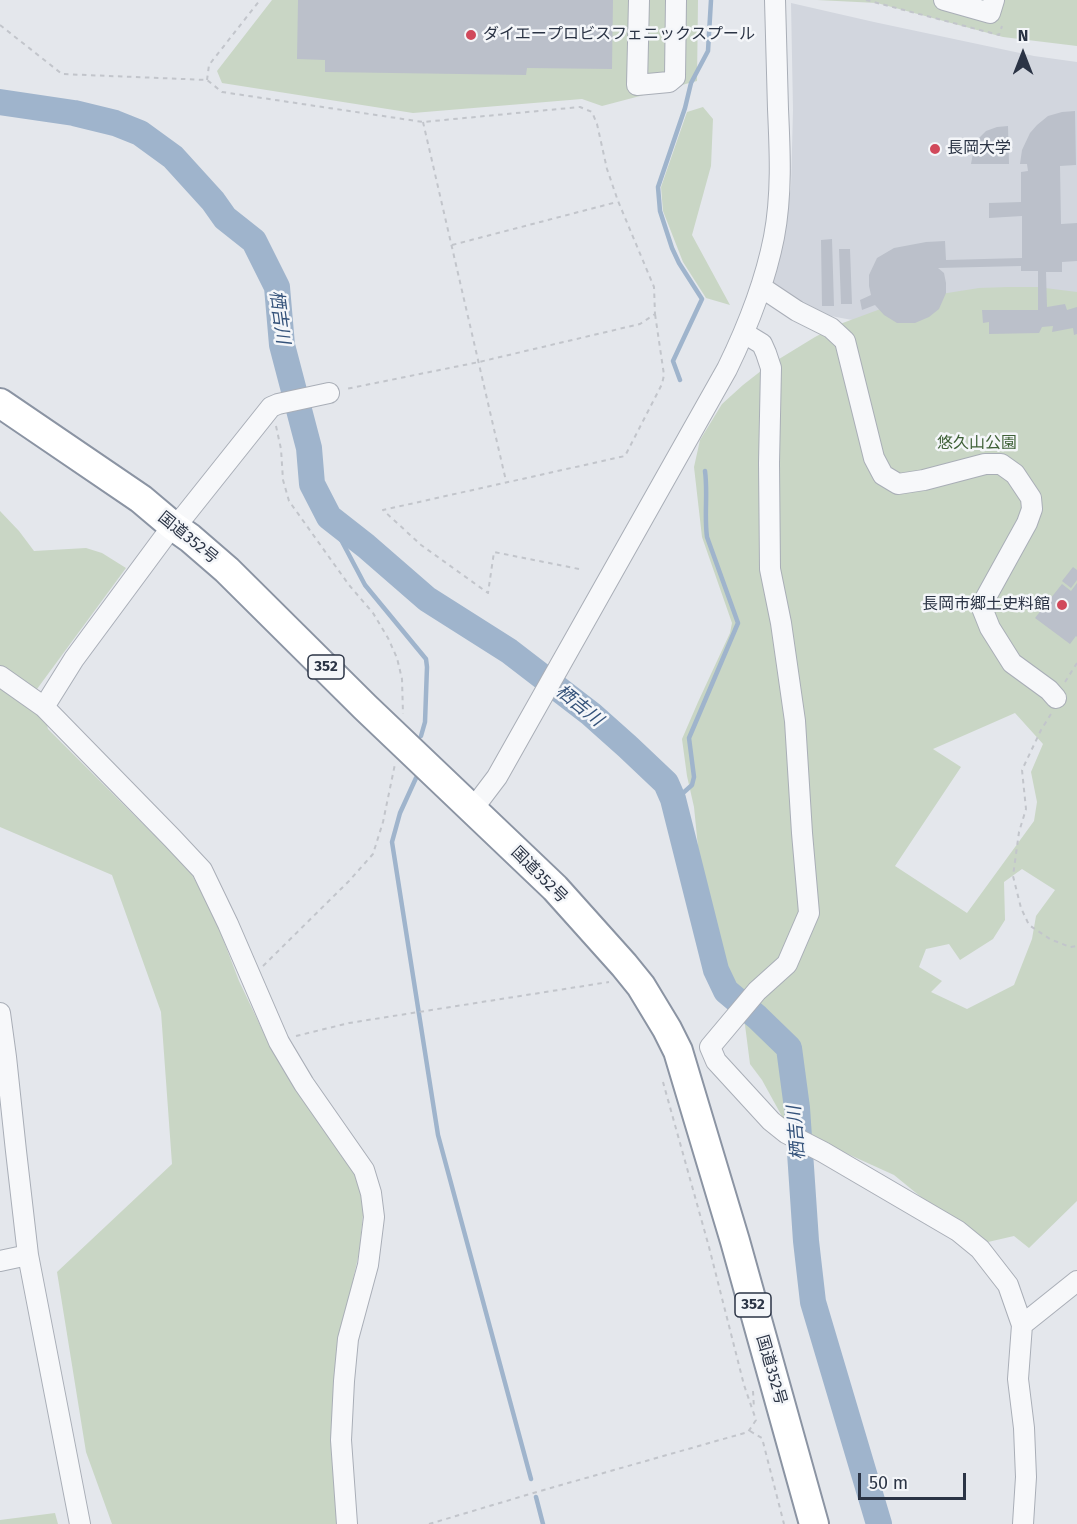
<!DOCTYPE html>
<meta charset="utf-8">
<style>
body{margin:0}
#map{position:relative;width:1077px;height:1524px;overflow:hidden;background:#e4e7ec;font-family:"Fira Sans",sans-serif}
canvas{display:block}
.north{position:absolute;left:993px;top:24px;width:60px;height:60px;-webkit-text-stroke:4px #f4f6f9;paint-order:stroke;rotate:0deg;font-size:16px;font-weight:700;line-height:24px;text-align:center;color:#2b3445}
.north::after{content:'';display:block;margin:auto;width:21px;height:27px;background:#2b3445;clip-path:polygon(50% 0,100% 100%,50% 72%,0 100%)}
.scale{position:absolute;left:858px;top:1473px;width:108px;height:27px;box-sizing:border-box;border:3px solid #2b3445;border-top:0;padding-left:8px;font-size:18px;line-height:21px;white-space:nowrap;color:#2b3445;-webkit-text-stroke:4px #f4f6f9;paint-order:stroke}
</style>
<div id="map">
<canvas width="1077" height="1524"></canvas>
<div class="north">N</div>
<div class="scale">50 m</div>
</div>
<script>
const g = document.querySelector('canvas').getContext('2d');
g.lineJoin = 'round';
function fillPath(path, color) {
  g.fillStyle = color;
  g.fill(path, 'evenodd');
}
function strokePath(path, color, width, dash) {
  g.strokeStyle = color;
  g.lineWidth = width;
  g.lineCap = dash ? 'butt' : 'round';
  g.setLineDash(dash || []);
  g.stroke(path);
}
function label(font, color, halo, rows, align = 'center') {
  g.font = font + ' "Fira Sans","Noto Sans JP",sans-serif';
  g.lineWidth = 5;
  g.setLineDash([]);
  g.textBaseline = 'middle';
  g.strokeStyle = halo;
  g.fillStyle = color;
  for (const [text, x, y, turn = 0] of rows) {
    g.save();
    g.translate(x, y);
    g.rotate((+turn || 0) * Math.PI / 180);
    g.textAlign = isNaN(turn) ? turn : align;
    if (halo) g.strokeText(text, 0, 0);
    g.fillText(text, 0, 0);
    g.restore();
  }
}
fillPath(new Path2D(`
 M 791,3 L 874,22 L 1034,56 L 1077,62 L 1077,342 L 863,322 L 836,317 L 795,307 L 770,290 L 776,269 L 791,188 L 793,110 Z`), '#d2d6de');
fillPath(new Path2D(`
 M 272,0 L 698,0 L 697,81 L 602,106 L 582,99 L 413,113 L 222,83 L 217,71 Z
 M 817,0 L 1077,0 L 1077,46 L 1003,37 L 877,3 Z
 M 703,107 L 713,119 L 711,166 L 692,235 L 730,305 L 706,298 L 683,262 L 663,211 L 661,187 L 687,112 Z
 M 1008,287 L 1037,287 L 1077,292 L 1077,1201 L 1029,1248 L 1014,1236 L 988,1242 L 957,1219 L 921,1197 L 894,1175 L 819,1141 L 784,1120 L 762,1080 L 750,1064 L 745,1025 L 729,978 L 728,967 L 722,956 L 715,931 L 712,913 L 703,890 L 703,871 L 698,847 L 694,807 L 687,776 L 682,739 L 698,702 L 730,633 L 732,623 L 702,537 L 694,467 L 700,440 L 722,404 L 743,385 L 766,367 L 815,337 L 840,324 L 894,304 L 922,297 L 979,288 ZM 1015,713 L 1043,744 L 1031,772 L 1037,802 L 1034,821 L 967,913 L 895,866 L 961,767 L 933,749 ZM 1022,869 L 1055,890 L 1036,916 L 1032,939 L 1014,985 L 967,1009 L 931,992 L 942,981 L 919,967 L 926,949 L 949,944 L 960,960 L 993,939 L 1005,920 L 1004,882 Z
 M 0,511 L 19,531 L 34,551 L 86,548 L 102,553 L 126,568 L 37,689 L 48,729 L 190,871 L 212,910 L 239,981 L 269,1044 L 289,1077 L 352,1168 L 359,1183 L 364,1206 L 359,1253 L 338,1347 L 333,1411 L 331,1448 L 338,1524 L 112,1524 L 86,1452 L 57,1272 L 172,1164 L 161,1012 L 112,875 L 0,827 Z
 M 55,1513 L 58,1524 L 0,1524 L 0,1520 Z`), '#c9d6c5');
strokePath(new Path2D(`
 M 680,380 L 673,361 L 702,299 L 679,263 L 672,248 L 660,211 L 658,187 L 685,108 L 691,83 L 708,51 L 711,0
 M 329,517 L 365,585 L 426,659 L 427,667 L 425,722 L 421,736
 M 416,778 L 400,813 L 392,842 L 438,1135 L 531,1479
 M 673,799 L 683,793 L 692,785 L 694,777 L 689,738 L 738,623 L 707,537 C 704,515 708,494 705,471
 M 536,1497 L 543,1524`), '#9fb4cc', 4.5);
strokePath(new Path2D(`
 M 0,102 L 74,113 L 115,123 L 140,133 L 173,157 L 213,201 L 225,218 L 254,241 L 277,287 L 282,345 L 309,448 L 312,484 L 329,517 L 366,546 L 427,599 L 509,651 L 591,714 L 628,747 L 666,783 L 673,799 L 716,970 L 726,991 L 757,1017 L 789,1048 L 797,1108 L 806,1241 L 813,1302 L 879,1524`), '#9fb4cc', 26);
fillPath(new Path2D(`
 M 298,0 L 613,0 L 612,69 L 527,68 L 526,75 L 325,72 L 325,60 L 297,59 Z
 M 1075,111 L 1076,165 L 1060,166 L 1061,224 L 1077,223 L 1077,261 L 1062,262 L 1062,272 L 1046,272 L 1047,307 L 1065,304 L 1067,310 L 1077,307 L 1077,334 L 1074,335 L 1073,328 L 1052,332 L 1053,326 L 1042,327 L 1039,333 L 989,334 L 989,322 L 983,323 L 982,310 L 1038,310 L 1038,271 L 1021,271 L 1021,266 L 938,268 L 944,273 L 946,283 L 946,293 L 939,309 L 929,317 L 915,323 L 897,323 L 884,315 L 875,305 L 862,310 L 860,300 L 871,295 L 869,286 L 869,275 L 877,258 L 894,248 L 926,242 L 945,241 L 946,260 L 1022,258 L 1022,216 L 989,218 L 989,203 L 1021,202 L 1021,172 L 1028,171 L 1027,164 L 1020,164 L 1022,150 L 1030,133 L 1037,125 L 1048,116 L 1062,112 Z
 M 1008,126 L 1009,164 L 971,164 L 975,142 L 986,131 L 997,127 Z
 M 832,239 L 834,306 L 822,306 L 821,240 Z
 M 839,249 L 850,249 L 852,304 L 841,304 Z
 M 1073,567 L 1077,570 L 1077,580 L 1071,588 L 1062,581 Z
 M 1077,583 L 1077,637 L 1076,636 L 1070,644 L 1035,618 L 1062,584 L 1071,591 Z`), '#bbc0ca');
const minor = new Path2D(`
 M 639,0 L 637,85 L 669,82 L 675,77 L 676,0
 M 944,0 L 990,13 L 994,0
 M 761,287 L 797,311 L 831,328 L 845,341 L 874,458 L 883,475 L 898,484 L 924,480 L 985,464 L 1001,464 L 1015,474 L 1031,498 L 1032,509 L 1027,523 L 985,599 L 982,608 L 990,628 L 1012,663 L 1049,690 L 1056,698
 M 0,676 L 44,707 L 172,838 L 202,870 L 228,924 L 279,1042 L 304,1084 L 364,1170 L 371,1193 L 374,1217 L 368,1265 L 348,1339 L 344,1381 L 341,1440 L 347,1524
 M 44,707 L 74,659 L 165,536 L 185,515 L 271,407 L 278,404 L 329,393
 M 472,810 L 497,777 L 727,369 C 748,326 765,283 774,237 C 782,195 780,152 778,109 C 777,73 776,36 775,0
 M 0,1013 L 6,1057 L 16,1151 L 28,1255 L 80,1524
 M 710,1047 L 757,991 L 787,964 L 809,913 L 802,833 L 795,721 L 781,623 L 770,569 L 769,463 L 771,368 L 766,353 L 762,344 L 744,333
 M 710,1047 L 716,1061 L 771,1121 L 786,1133 L 823,1152 L 958,1231 L 980,1249 L 1008,1285 L 1022,1325 L 1018,1379 L 1024,1428 L 1026,1477 L 1023,1524
 M 0,1261 L 28,1255
 M 1022,1325 L 1077,1281`);
const highway = new Path2D(`
 M 0,403 L 141,499 L 173,526 L 190,538 L 227,570 L 365,707 L 555,888 L 624,965 L 641,986 L 667,1029 L 678,1051 L 735,1241 L 814,1524`);
strokePath(minor, '#a9aeb7', 22);
strokePath(highway, '#8b94a3', 32);
strokePath(new Path2D(`
 M 866,0 L 999,35 L 1002,26
 M 0,25 L 62,74 L 207,80 L 222,92 L 423,122 L 580,107 L 592,112 L 597,124 L 607,169 L 618,201 L 654,287 L 655,314 L 640,324 L 479,362 L 346,389
 M 207,80 L 209,65 L 260,0
 M 423,122 L 506,481
 M 452,245 L 617,202
 M 276,426 L 281,449 L 283,480 L 289,501 L 349,585 L 373,613 L 388,638 L 397,658 L 402,679 L 403,714
 M 579,569 L 494,552 L 488,593 L 421,545 L 383,510 L 625,456 L 662,384 L 664,375 L 655,314
 M 1065,682 L 1077,663
 M 1051,714 L 1041,730 L 1022,770 L 1026,809 L 1019,832 L 1013,876 L 1021,908 L 1029,925 L 1050,939 L 1070,947 L 1077,946
 M 263,966 L 349,881 L 373,854 L 383,822 L 395,764
 M 296,1036 L 349,1023 L 609,982
 M 753,1391 L 754,1409
 M 750,1431 L 762,1438 L 784,1524
 M 429,1524 L 540,1491 L 748,1432 L 756,1420 L 744,1385 L 709,1247 L 663,1082`), '#c2c5cb', 2, [4.5, 4.5]);
strokePath(minor, '#f7f8fa', 20);
strokePath(highway, '#fff', 28);
for (const [x, y, r, color] of [
 [471,35,6,"#d1495b"],
 [935,149,6,"#d1495b"],
 [1062,605,6,"#d1495b"]
]) {
  const dot = new Path2D();
  dot.arc(x, y, r, 0, 2 * Math.PI);
  g.fillStyle = color;
  g.fill(dot);
  strokePath(dot, '#f4f6f9', 2);
}
for (const [x, y, w] of [
 [326,667,36],
 [753,1305,36]
]) {
  const box = new Path2D();
  box.roundRect(x - w / 2, y - 12, w, 24, 4.5);
  g.fillStyle = '#f4f6f9';
  g.fill(box);
  strokePath(box, '#2b3445', 1.5);
}
label('bold 15px', '#2b3445', null, [
 ["352",326,667],
 ["352",753,1305]
]);
label('16px', '#2b3445', '#f4f6f9', [
 ["ダイエープロビスフェニックスプール",483,35],
 ["長岡大学",947,149],
 ["長岡市郷土史料館",1050,605,"right"]
], 'left');
label('16px', '#3f6138', '#f4f6f9', [
 ["悠久山公園",977,444]
]);
label('16px', '#2b3445', '#f4f6f9', [
 ["国道352号",188,538,39],
 ["国道352号",539,875,45],
 ["国道352号",771,1370,74]
]);
label('italic 18px', '#34527a', '#f4f6f9', [
 ["栖吉川",279,317,82],
 ["栖吉川",579,706,39],
 ["栖吉川",797,1133,-95]
]);
</script>
